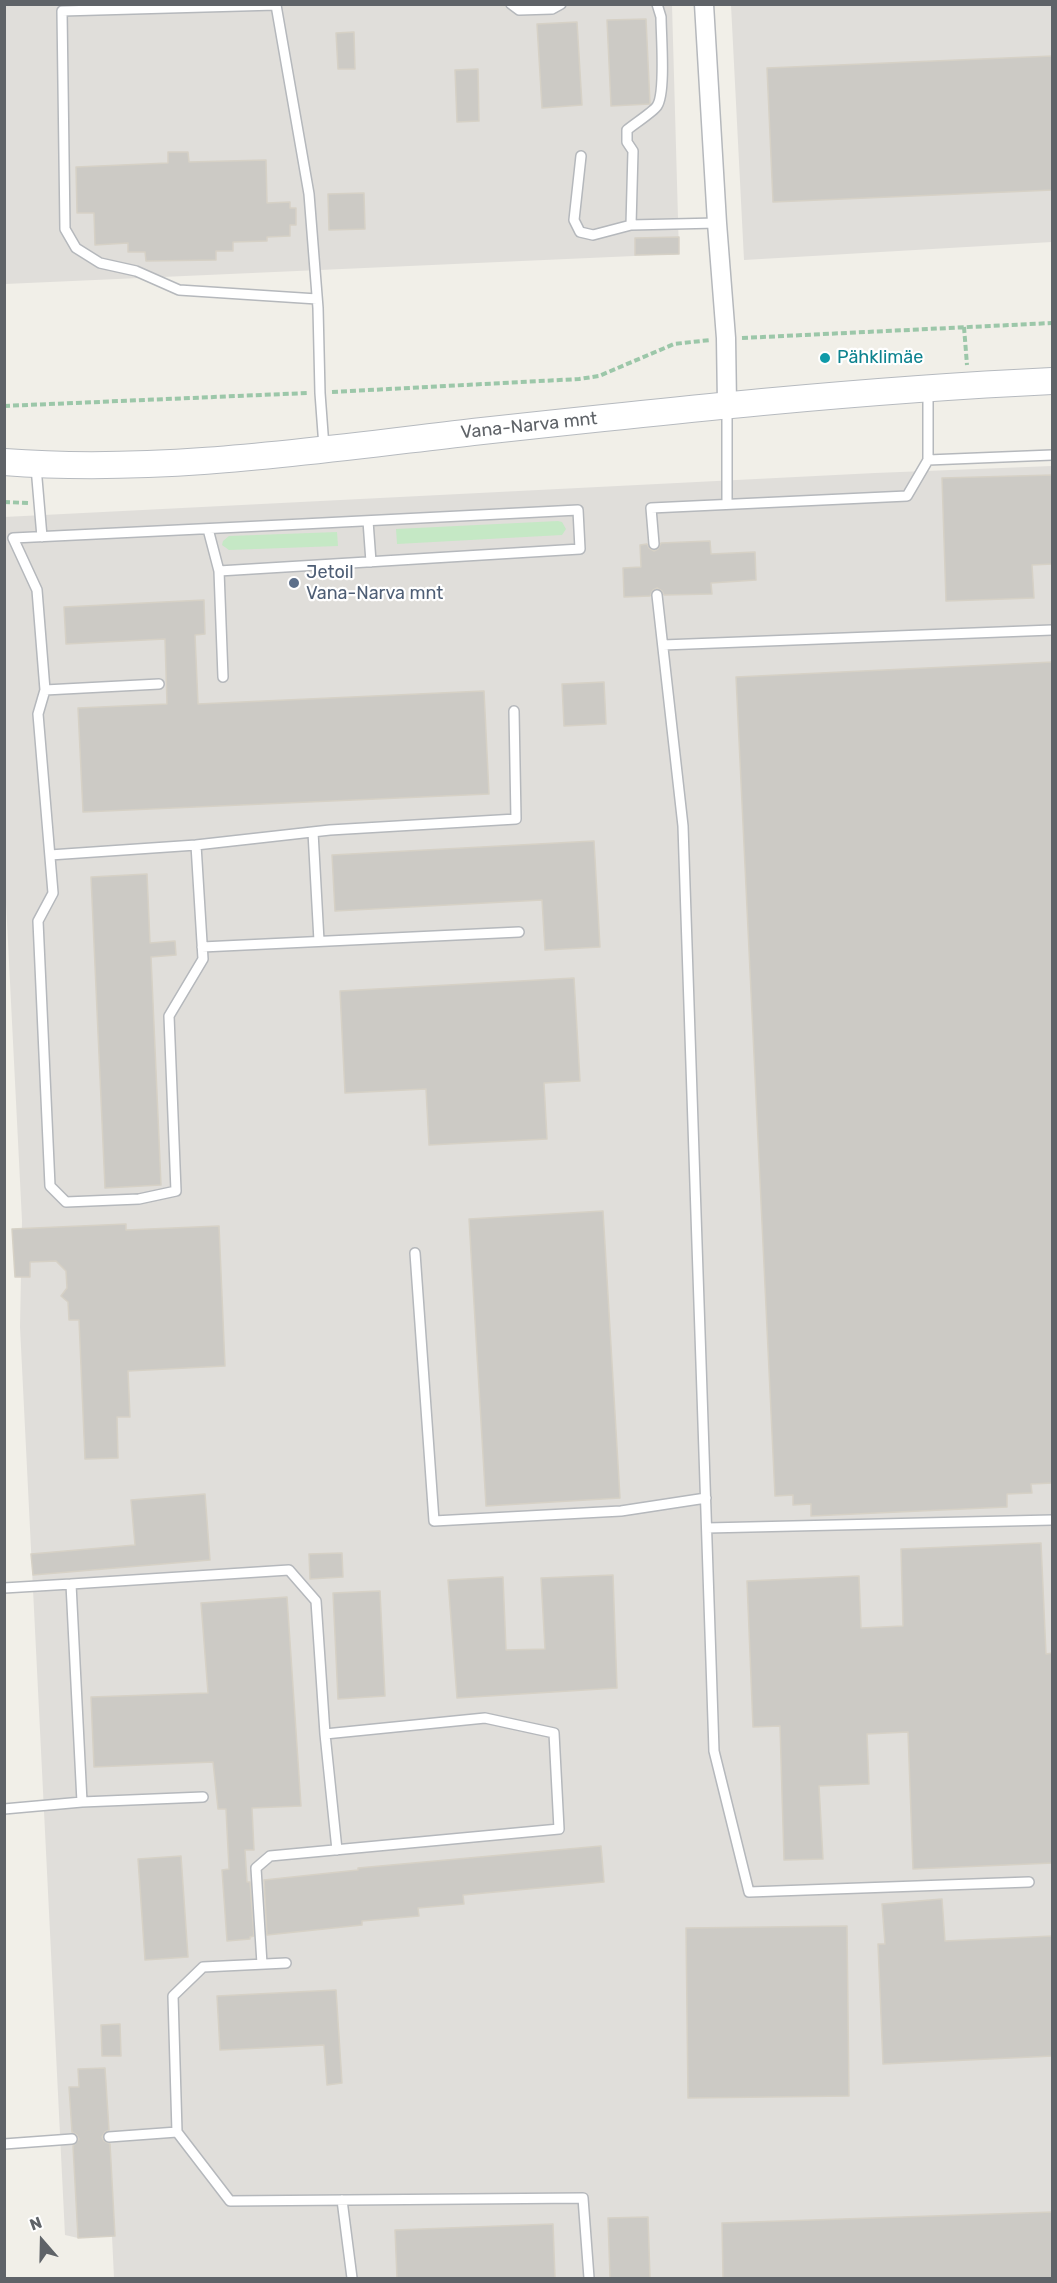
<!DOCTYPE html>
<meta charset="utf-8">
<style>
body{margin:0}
#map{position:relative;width:1057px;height:2283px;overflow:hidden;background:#f1efe8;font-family:Rubik,sans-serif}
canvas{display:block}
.frame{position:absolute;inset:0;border:6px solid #5f6368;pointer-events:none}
.north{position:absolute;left:12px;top:2211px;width:60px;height:60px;-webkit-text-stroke:4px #fff;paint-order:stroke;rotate:340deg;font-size:16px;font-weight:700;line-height:24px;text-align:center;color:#5f6368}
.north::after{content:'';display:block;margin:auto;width:21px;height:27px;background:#5f6368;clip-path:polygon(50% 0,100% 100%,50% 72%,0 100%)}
</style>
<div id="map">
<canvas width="1057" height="2283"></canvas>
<div class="frame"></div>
<div class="north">N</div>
</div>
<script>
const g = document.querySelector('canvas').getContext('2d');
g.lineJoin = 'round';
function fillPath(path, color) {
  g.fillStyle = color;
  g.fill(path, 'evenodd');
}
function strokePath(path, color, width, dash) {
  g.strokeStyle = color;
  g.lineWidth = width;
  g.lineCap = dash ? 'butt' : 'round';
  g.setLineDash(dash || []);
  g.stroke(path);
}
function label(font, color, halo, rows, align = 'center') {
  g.font = font + ' Rubik,sans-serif';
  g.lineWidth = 4.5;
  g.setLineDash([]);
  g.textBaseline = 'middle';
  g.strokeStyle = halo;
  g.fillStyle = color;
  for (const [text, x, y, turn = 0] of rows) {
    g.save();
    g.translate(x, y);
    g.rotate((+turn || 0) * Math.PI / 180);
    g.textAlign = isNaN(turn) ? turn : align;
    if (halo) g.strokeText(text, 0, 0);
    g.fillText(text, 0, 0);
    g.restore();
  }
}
fillPath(new Path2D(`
 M 4,5 L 672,5 L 679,254 L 5,284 Z
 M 731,5 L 1052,5 L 1052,242 L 744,260 Z
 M 1052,466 L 1052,2278 L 114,2278 L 112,2236 L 78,2238 L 65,2235 L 20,1327 L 22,1221 L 4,863 L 4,517 L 875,473 Z`), '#e0deda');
fillPath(new Path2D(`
 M 558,521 L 562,522 L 566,529 L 562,535 L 397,544 L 396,529 Z
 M 337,532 L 338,546 L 229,550 L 222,545 L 223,541 L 229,536 Z`), '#c5e8c5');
const building = new Path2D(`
 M 646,19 L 650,104 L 611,106 L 607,20 Z
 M 577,22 L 582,105 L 542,108 L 537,24 Z
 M 354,32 L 355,69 L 338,69 L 336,33 Z
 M 1053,56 L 1053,190 L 773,202 L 767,68 Z
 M 478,69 L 479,121 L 457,122 L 455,70 Z
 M 168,152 L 188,152 L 189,162 L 266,160 L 267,203 L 290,202 L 290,208 L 296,208 L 296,225 L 290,225 L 290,236 L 267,237 L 267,241 L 233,242 L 233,251 L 216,251 L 216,260 L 146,261 L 145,252 L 128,252 L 128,243 L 95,245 L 94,213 L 77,213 L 76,167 L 168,163 Z
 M 364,193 L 365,229 L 329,230 L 328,194 Z
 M 679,237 L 679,254 L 635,255 L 635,238 Z
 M 1053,475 L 1053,564 L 1032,565 L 1034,598 L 946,601 L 942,478 Z
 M 710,541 L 711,554 L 755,552 L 756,580 L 711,583 L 712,594 L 664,595 L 662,591 L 657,588 L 653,590 L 650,596 L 624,597 L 623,568 L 641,567 L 640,545 L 647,544 L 649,548 L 654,551 L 658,549 L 661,543 Z
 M 204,600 L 205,634 L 195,635 L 198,704 L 484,691 L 489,794 L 83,812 L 78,708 L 167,704 L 165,639 L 66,644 L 64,607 Z
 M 1053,662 L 1053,1483 L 1031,1484 L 1032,1493 L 1007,1494 L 1007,1507 L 811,1516 L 811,1504 L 793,1505 L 793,1495 L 775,1496 L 736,677 Z
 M 604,682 L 606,724 L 564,726 L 562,684 Z
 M 594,841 L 600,947 L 545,950 L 542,900 L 335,911 L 332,855 Z
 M 147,874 L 150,943 L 175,941 L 176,955 L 151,957 L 161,1185 L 105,1188 L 91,877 Z
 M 574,978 L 580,1081 L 544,1083 L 547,1139 L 429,1145 L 426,1089 L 345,1093 L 340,991 Z
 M 603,1211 L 620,1498 L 486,1506 L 469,1219 Z
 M 126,1224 L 126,1230 L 219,1226 L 225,1366 L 128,1371 L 130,1417 L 117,1417 L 118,1458 L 85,1459 L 79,1320 L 69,1320 L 68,1302 L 61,1296 L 67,1288 L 66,1271 L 56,1261 L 30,1262 L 30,1277 L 15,1277 L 12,1229 Z
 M 205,1494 L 210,1560 L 33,1575 L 31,1554 L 135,1545 L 131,1500 Z
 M 1041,1543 L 1046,1654 L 1053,1653 L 1053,1863 L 913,1869 L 908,1732 L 867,1734 L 869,1784 L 819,1786 L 823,1859 L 784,1860 L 780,1726 L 753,1727 L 747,1581 L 859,1576 L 861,1628 L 903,1626 L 901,1549 Z
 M 342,1553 L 343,1577 L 310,1579 L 309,1554 Z
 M 613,1575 L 617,1688 L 457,1698 L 448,1580 L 503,1577 L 506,1650 L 545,1649 L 541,1578 Z
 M 380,1591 L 385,1696 L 338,1699 L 333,1593 Z
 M 287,1597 L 301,1806 L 252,1808 L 254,1850 L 245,1850 L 247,1882 L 250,1882 L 254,1936 L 250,1937 L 250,1939 L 227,1941 L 222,1870 L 229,1869 L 226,1809 L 218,1809 L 213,1762 L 94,1767 L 91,1697 L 208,1693 L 201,1603 Z
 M 601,1846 L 604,1882 L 463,1895 L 464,1904 L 418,1908 L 419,1916 L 362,1921 L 362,1925 L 267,1935 L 264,1880 L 358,1870 L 358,1868 Z
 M 181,1856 L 188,1957 L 145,1960 L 138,1859 Z
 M 942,1899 L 945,1941 L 1053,1936 L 1053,2056 L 883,2064 L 878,1944 L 885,1944 L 882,1904 Z
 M 847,1926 L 849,2096 L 688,2098 L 686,1928 Z
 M 336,1990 L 342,2083 L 327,2085 L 324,2045 L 220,2050 L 217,1996 Z
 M 120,2024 L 121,2056 L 102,2056 L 101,2025 Z
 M 105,2068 L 109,2130 L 105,2132 L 102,2137 L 104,2141 L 110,2144 L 115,2236 L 78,2238 L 73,2146 L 79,2139 L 77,2135 L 72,2132 L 69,2087 L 79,2087 L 78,2069 Z
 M 1053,2212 L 1053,2278 L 723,2278 L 722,2223 Z
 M 648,2217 L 650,2278 L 610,2278 L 608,2218 Z
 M 553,2224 L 555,2278 L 397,2278 L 395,2230 Z`);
fillPath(building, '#cccac5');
strokePath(building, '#d6d1c6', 1.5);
const lane = new Path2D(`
 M 511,4 L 519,10 L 552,9 L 561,4
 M 657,4 L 661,17 C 661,35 666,93 657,106 C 653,112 634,124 627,130 L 627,142 L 633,151 L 631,225 L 717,223
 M 581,156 L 574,220 L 580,232 L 593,235 L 631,225
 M 317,299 L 179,290 L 136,271 L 100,263 L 76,248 L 65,229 L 62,11 L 276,5 L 309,194 L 318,308 L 320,393 L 324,447
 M 727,406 L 727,504
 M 928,460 L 1052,455
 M 36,467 L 42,537
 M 368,521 L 371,562
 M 654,544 L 651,508 L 907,496 L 928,460 L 928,391
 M 219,571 L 223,677
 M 657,595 L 683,826 L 714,1751 L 749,1892 L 1029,1882
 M 663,645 L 1052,630
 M 159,684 L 45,690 L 37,590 L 13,538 C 201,529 390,520 578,510 L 580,549 L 219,571 L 208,529
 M 45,690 L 38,714 L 53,893 L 38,921 L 50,1186 L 66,1202 L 139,1199 L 176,1191 L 169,1016 L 203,959 L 196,845 L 50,855
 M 313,832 L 319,941
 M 196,845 L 330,830 L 516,819 L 514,711
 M 202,947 L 519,932
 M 415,1253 L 434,1521 L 621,1511 L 706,1498
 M 707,1528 L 1052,1520
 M 71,1584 L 289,1570 L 316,1601 L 325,1734 L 485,1718 L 554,1733 L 559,1829 L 270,1856 L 256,1868 L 262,1964
 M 4,1588 L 71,1584 L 82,1802
 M 325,1734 L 337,1850
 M 4,1809 L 82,1802 L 203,1797
 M 177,2132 L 173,1996 L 203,1967 L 286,1963
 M 109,2137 L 177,2132 L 230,2201 L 583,2198 L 589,2278
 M 4,2144 L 72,2139
 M 342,2200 L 352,2278`);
const street = new Path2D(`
 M 704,4 L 717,223 L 726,338 L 727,404`);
const secondary = new Path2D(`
 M 4,462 C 161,474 318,450 473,432 C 666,411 859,390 1052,381`);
strokePath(lane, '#b5b8bc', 12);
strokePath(street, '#b5b8bc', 21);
strokePath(secondary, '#b6babf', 28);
strokePath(new Path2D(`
 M 964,327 L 967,365
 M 742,338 L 1052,323
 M 332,392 L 579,379 L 599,376 L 674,344 L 710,340
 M 4,406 L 307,393
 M 4,502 L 28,503`), '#9cc7a9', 4, [6, 3]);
strokePath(lane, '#fff', 9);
strokePath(street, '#fff', 18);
strokePath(secondary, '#fff', 26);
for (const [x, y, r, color] of [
 [825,358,6,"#0f9aa8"],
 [294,583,6,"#5c6f8a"]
]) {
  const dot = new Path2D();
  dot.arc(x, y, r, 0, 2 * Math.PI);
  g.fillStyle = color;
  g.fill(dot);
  strokePath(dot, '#fff', 2);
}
label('18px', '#0d838f', '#fff', [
 ["Pähklimäe",837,358]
], 'left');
label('18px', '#5f6368', '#fff', [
 ["Vana-Narva mnt",529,426,-6]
]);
label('18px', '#4e5e75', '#fff', [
 ["Jetoil",306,573],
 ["Vana-Narva mnt",306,594]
], 'left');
</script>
